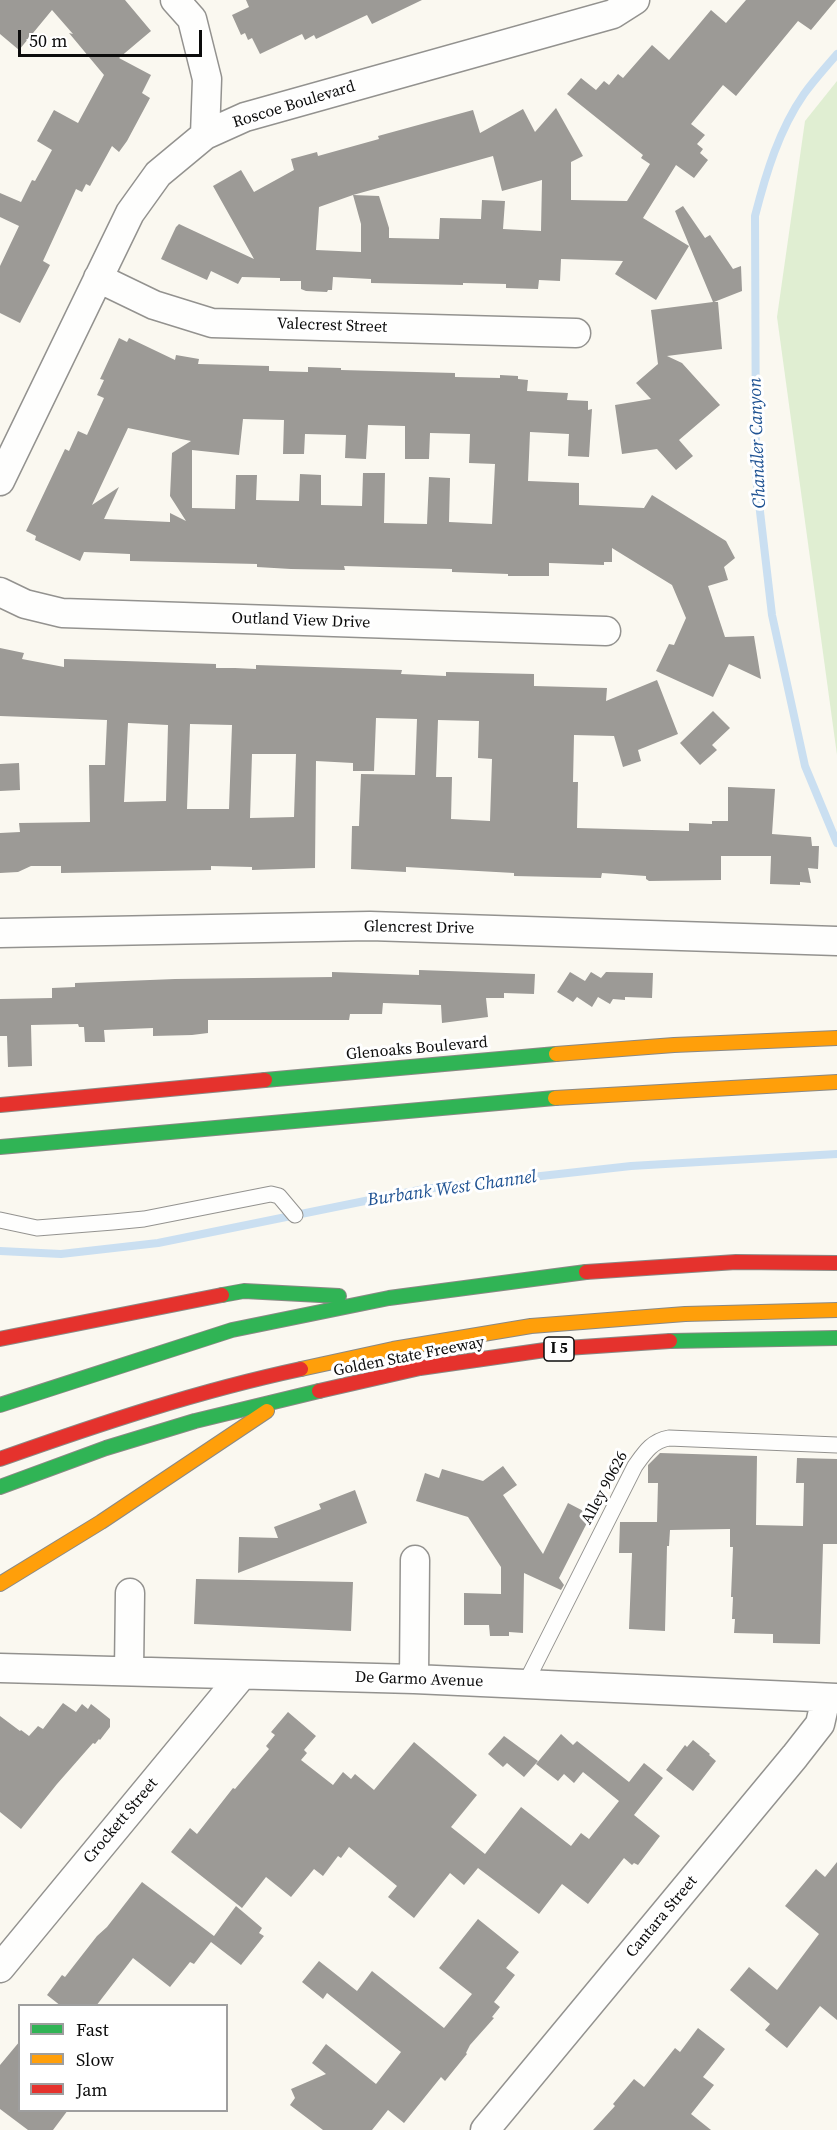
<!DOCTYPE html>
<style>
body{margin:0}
#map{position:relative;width:837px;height:2130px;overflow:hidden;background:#faf8f0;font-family:"Source Serif 4",serif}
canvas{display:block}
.legend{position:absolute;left:18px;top:2004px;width:210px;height:108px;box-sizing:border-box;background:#fff;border:2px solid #9e9e9e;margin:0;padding:8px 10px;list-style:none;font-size:18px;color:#0c0c0c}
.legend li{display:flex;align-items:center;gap:12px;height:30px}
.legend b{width:30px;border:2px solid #9e9e9e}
.scale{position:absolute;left:18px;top:30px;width:184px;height:27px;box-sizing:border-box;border:3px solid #0c0c0c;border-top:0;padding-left:8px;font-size:18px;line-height:21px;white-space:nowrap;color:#0c0c0c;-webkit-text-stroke:4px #fff;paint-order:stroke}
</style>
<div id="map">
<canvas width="837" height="2130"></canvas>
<ul class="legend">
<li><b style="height:8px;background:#30b455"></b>Fast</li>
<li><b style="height:8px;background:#ff9f0a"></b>Slow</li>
<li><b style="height:8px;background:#e5322d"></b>Jam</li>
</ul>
<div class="scale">50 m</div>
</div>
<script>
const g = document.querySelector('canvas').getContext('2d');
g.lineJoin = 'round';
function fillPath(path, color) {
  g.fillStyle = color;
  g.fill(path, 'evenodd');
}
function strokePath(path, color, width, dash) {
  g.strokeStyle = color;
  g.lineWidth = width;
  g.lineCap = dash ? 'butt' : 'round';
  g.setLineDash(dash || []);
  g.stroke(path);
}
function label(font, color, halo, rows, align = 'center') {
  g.font = font + ' "Source Serif 4",serif';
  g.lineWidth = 6;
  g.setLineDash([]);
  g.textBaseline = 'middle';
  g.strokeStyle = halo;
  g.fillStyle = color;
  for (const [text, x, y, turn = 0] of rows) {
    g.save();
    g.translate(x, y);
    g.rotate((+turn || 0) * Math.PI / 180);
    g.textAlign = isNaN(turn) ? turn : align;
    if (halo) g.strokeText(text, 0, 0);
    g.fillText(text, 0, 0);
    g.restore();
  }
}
fillPath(new Path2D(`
 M 837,81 L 837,755 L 777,317 L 805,121 Z`), '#e0eed2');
strokePath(new Path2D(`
 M 837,54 C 826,67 814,80 804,94 C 779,130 766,173 755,216 L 756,477 L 772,615 L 805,766 L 837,843
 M 0,1251 L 61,1254 L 158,1243 L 424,1189 L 631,1166 L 837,1154`), '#cadff1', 8);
fillPath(new Path2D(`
 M 0,0 L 125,0 L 151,31 L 119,58 L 151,75 L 142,93 L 150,98 L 127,141 L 119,152 L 112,146 L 90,186 L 86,184 L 82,192 L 76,189 L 43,261 L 50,265 L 20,323 L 0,313 L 0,266 L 19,226 L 0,217 L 0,193 L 21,202 L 32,180 L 35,181 L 52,150 L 37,141 L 54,110 L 78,123 L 104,75 L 69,33 L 73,34 L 52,10 L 19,50 L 0,34 Z
 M 246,0 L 422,0 L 372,24 L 367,15 L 316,39 L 314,35 L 305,40 L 302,34 L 260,54 L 252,38 L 248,40 L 245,33 L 241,35 L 232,15 L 249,7 Z
 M 746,0 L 836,0 L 811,30 L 798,21 L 736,96 L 723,85 L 691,124 L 705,135 L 697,144 L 703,149 L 700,153 L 708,160 L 694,178 L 676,165 L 643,218 L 689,246 L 656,300 L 615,274 L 623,261 L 561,259 L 560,281 L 539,280 L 538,289 L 506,288 L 506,284 L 463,283 L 463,285 L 371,283 L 371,279 L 333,277 L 332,290 L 328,290 L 327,292 L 306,291 L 301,289 L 301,281 L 280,281 L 280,278 L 242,277 L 238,284 L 211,271 L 207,280 L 161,259 L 176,227 L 179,224 L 254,259 L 213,186 L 241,170 L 254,192 L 294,170 L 291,159 L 317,152 L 318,156 L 379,139 L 378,136 L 473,110 L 480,133 L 523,109 L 535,132 L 556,108 L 583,156 L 571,162 L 571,200 L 627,201 L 650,164 L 641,158 L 643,155 L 567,94 L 581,78 L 596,90 L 604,81 L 609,85 L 618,74 L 623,78 L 652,45 L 669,60 L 711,10 L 726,23 ZM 493,156 L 502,191 L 542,180 L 541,231 L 503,229 L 505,201 L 482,200 L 481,219 L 440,218 L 439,239 L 389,238 L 389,228 L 379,196 L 353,195 ZM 353,195 L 361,224 L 361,252 L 316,250 L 319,207 Z
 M 683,206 L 705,238 L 710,235 L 733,269 L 741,266 L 742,291 L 714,302 L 718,302 L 722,349 L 667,356 L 682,363 L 720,405 L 679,440 L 693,456 L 676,470 L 657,449 L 622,454 L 615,405 L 651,399 L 636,383 L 658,364 L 651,310 L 713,302 L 675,211 Z
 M 119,338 L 127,342 L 129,338 L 175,360 L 176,355 L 199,359 L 198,364 L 269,366 L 269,371 L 308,372 L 308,367 L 341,368 L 341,370 L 455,373 L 455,377 L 500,378 L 500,375 L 518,376 L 518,379 L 528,380 L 527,391 L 568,393 L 567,400 L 588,401 L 588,410 L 592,409 L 589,457 L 568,456 L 569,434 L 530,432 L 528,481 L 579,483 L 579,505 L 644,508 L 652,495 L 726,541 L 735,558 L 724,567 L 728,580 L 708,586 L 725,637 L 754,636 L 761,679 L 729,664 L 713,697 L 656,671 L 669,644 L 674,645 L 686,618 L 672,585 L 612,548 L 612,562 L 604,562 L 604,565 L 549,563 L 549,576 L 508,576 L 508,574 L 452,572 L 452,569 L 344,566 L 345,570 L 291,569 L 257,567 L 257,564 L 130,561 L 130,554 L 84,552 L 80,561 L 35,540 L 36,536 L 26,531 L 65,449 L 69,451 L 78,431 L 87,435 L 104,398 L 97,395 L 104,380 L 100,379 ZM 243,419 L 284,420 L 283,454 L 304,454 L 305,434 L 346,435 L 345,458 L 366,459 L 368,425 L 405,426 L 405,459 L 429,459 L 430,433 L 470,434 L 469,463 L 495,464 L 492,524 L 449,522 L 450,478 L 429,477 L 427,524 L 384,523 L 385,473 L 363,473 L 362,506 L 321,505 L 321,475 L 300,474 L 299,501 L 256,500 L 257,475 L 236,475 L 235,509 L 192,508 L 192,450 L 239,455 ZM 128,428 L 191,441 L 172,453 L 170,496 L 186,521 L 170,513 L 170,522 L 104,519 L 119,487 L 92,505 Z
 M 0,648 L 24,653 L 22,659 L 64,667 L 64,659 L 216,664 L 216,668 L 235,668 L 256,669 L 256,665 L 402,670 L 401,674 L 446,676 L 446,672 L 534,674 L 534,686 L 607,688 L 606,701 L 657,680 L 678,734 L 638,750 L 641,761 L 623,767 L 614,736 L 574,735 L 573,782 L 578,782 L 577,828 L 689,831 L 689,823 L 712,824 L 712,821 L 728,821 L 728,787 L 775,789 L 772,834 L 811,837 L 812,846 L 819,846 L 818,869 L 808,868 L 811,883 L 800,882 L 800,885 L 770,884 L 771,856 L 721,856 L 721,880 L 649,881 L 646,879 L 646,876 L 602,873 L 601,878 L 514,876 L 514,873 L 406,867 L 406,872 L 351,869 L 352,826 L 359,826 L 361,774 L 415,775 L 417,719 L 376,718 L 374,771 L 353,771 L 353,763 L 316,761 L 315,868 L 252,870 L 252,867 L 211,866 L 211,870 L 61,873 L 61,866 L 31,866 L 18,872 L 0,873 L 0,833 L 20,832 L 19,823 L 90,822 L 89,765 L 105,765 L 107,720 L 0,716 ZM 438,720 L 479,721 L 478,758 L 492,759 L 490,821 L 451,819 L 452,777 L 436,777 ZM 128,723 L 168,725 L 166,801 L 124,802 ZM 190,724 L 232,725 L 229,809 L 187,809 ZM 252,754 L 296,754 L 294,817 L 250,818 Z
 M 713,711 L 730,728 L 712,745 L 717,750 L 700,765 L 680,743 Z
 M 19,763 L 20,790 L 0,791 L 0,764 Z
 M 419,970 L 535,974 L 534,994 L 504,993 L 504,998 L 486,998 L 488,1017 L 442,1023 L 441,1005 L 383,1003 L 382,1014 L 350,1014 L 349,1020 L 208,1020 L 208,1033 L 192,1035 L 153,1036 L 153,1028 L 104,1030 L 105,1042 L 85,1042 L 84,1027 L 79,1027 L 78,1024 L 31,1025 L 32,1066 L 8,1067 L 7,1036 L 0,1036 L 0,999 L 52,998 L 52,988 L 75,987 L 75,983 L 175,979 L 332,977 L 332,972 L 419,975 Z
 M 570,972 L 585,981 L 591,972 L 601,978 L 606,972 L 653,973 L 652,998 L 625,997 L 625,1000 L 613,999 L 610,1004 L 598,997 L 592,1007 L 577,997 L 573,1002 L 557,992 Z
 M 660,1453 L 757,1456 L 756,1525 L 803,1526 L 804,1483 L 796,1483 L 797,1458 L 837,1459 L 837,1544 L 823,1544 L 820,1644 L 773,1643 L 773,1634 L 734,1633 L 735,1619 L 732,1619 L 733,1597 L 731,1597 L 733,1547 L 730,1547 L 730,1529 L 670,1530 L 669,1546 L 667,1546 L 665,1631 L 629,1629 L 632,1553 L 619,1553 L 620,1522 L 657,1522 L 658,1483 L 648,1483 L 648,1465 Z
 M 503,1466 L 517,1485 L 503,1495 L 543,1554 L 568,1503 L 591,1515 L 559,1578 L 564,1585 L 561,1590 L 524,1573 L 523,1633 L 509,1632 L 509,1636 L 490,1636 L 489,1625 L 464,1625 L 464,1593 L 501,1594 L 501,1567 L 468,1517 L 416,1501 L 425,1473 L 439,1478 L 442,1469 L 483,1481 Z
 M 355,1490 L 367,1523 L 238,1573 L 239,1537 L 278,1538 L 274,1527 L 321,1509 L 319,1504 Z
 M 196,1579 L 353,1582 L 351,1631 L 194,1624 Z
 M 63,1703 L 76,1712 L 82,1704 L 88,1709 L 91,1704 L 110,1719 L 110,1727 L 100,1740 L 99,1739 L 95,1744 L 93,1743 L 57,1784 L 21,1829 L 0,1812 L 0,1716 L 20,1731 L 21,1730 L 29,1736 L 38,1726 L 43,1729 Z
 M 288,1712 L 316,1736 L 304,1750 L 307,1753 L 301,1760 L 333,1785 L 343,1772 L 351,1779 L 355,1774 L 374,1790 L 414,1742 L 477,1795 L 451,1827 L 485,1854 L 521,1807 L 571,1846 L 581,1833 L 589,1839 L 619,1801 L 583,1772 L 574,1783 L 564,1774 L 558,1781 L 536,1764 L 561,1734 L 573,1745 L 577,1741 L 629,1782 L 644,1763 L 663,1778 L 634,1815 L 660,1836 L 638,1865 L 634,1863 L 632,1865 L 624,1858 L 588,1904 L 562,1884 L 539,1914 L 478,1868 L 464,1885 L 450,1873 L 414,1918 L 388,1897 L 397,1886 L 349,1847 L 341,1858 L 338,1856 L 323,1876 L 314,1869 L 291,1897 L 266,1877 L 242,1908 L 171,1852 L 190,1828 L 197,1834 L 233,1788 L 235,1789 L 269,1749 L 266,1746 L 275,1735 L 271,1732 Z
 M 504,1736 L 538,1761 L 524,1777 L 507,1763 L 503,1767 L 488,1754 Z
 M 693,1740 L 710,1754 L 709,1755 L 716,1761 L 693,1791 L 666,1770 L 685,1745 L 687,1747 Z
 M 837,1862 L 837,2020 L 820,2006 L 787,2048 L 765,2030 L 770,2024 L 730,1990 L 749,1967 L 777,1990 L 819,1934 L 785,1906 L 816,1869 L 825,1877 Z
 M 142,1882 L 214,1936 L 236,1906 L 262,1928 L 259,1933 L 264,1936 L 241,1965 L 211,1942 L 194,1964 L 190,1962 L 170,1987 L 133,1958 L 96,2006 L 61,2006 L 47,1995 L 62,1975 L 65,1977 L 97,1936 L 107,1927 Z
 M 478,1919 L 519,1952 L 506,1968 L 515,1975 L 494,2002 L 500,2007 L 492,2017 L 494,2018 L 470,2045 L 466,2053 L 467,2054 L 445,2081 L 441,2077 L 404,2123 L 388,2110 L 372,2130 L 323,2130 L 290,2105 L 295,2098 L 291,2089 L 326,2074 L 312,2063 L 326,2044 L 376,2084 L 401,2052 L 327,1993 L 323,1999 L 302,1982 L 319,1961 L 357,1991 L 372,1971 L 444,2028 L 472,1994 L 439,1968 Z
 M 698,2028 L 725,2049 L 703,2077 L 714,2085 L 691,2114 L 711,2130 L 593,2130 L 615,2106 L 613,2104 L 634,2079 L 644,2087 L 675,2048 L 680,2052 Z
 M 20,2041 L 20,2110 L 68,2110 L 53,2130 L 28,2130 L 0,2109 L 0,2065 Z`), '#9c9a96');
const lane = new Path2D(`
 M 0,1220 L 37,1228 L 113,1222 L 144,1219 L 271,1194 L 279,1196 L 295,1215
 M 525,1684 L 635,1466 C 645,1452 652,1441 669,1438 L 837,1445`);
const street = new Path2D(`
 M 175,0 L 192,19 L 207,79 L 205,135
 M 98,278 L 154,305 L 212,323 L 576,333
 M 0,481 L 130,213 L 158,174 L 205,135 L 245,117 L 613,14 L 635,0
 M 0,592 L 25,604 L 62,613 L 606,631
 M 0,933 L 370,926 L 837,941
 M 0,1668 L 414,1679 L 837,1698
 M 129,1671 L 130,1593
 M 414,1679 L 415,1560
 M 0,1968 L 242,1675
 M 485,2130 L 795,1756 L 820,1724 L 826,1698`);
const fast = new Path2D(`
 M 265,1080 L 556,1054
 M 0,1147 L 555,1098
 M 222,1295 L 244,1291 L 339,1296
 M 670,1341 L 837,1338
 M 0,1405 L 232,1330 L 389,1298 L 586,1272
 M 0,1487 L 106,1448 L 195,1421 L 319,1391`);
const slow = new Path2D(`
 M 556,1054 L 674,1045 L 837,1038
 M 555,1098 L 837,1082
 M 301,1369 L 393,1349 L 531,1326 L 685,1314 L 837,1310
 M 0,1584 L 101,1522 L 267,1411`);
const jam = new Path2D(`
 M 0,1105 L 265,1080
 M 586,1272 L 736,1262 L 837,1263
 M 0,1339 L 222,1295
 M 319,1391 L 420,1368 L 552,1349 L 670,1341
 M 0,1459 C 99,1424 198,1391 301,1369`);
strokePath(lane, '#93928f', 17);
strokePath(street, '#93928f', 31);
strokePath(fast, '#8a8985', 16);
strokePath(slow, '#8a8985', 16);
strokePath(jam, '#8a8985', 16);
strokePath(lane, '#fefefd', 15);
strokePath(street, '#fefefd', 28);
strokePath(fast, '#30b455', 14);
strokePath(slow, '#ff9f0a', 14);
strokePath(jam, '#e5322d', 14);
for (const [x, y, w] of [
 [559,1349,30]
]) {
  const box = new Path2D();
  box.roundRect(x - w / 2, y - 12, w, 24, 4.5);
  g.fillStyle = '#fff';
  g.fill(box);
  strokePath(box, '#0c0c0c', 1.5);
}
label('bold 15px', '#0c0c0c', null, [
 ["I 5",559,1349]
]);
label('16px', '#0c0c0c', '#fff', [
 ["Roscoe Boulevard",294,105,-17],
 ["Valecrest Street",332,326,2],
 ["Outland View Drive",301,621,2],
 ["Glencrest Drive",419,928,1],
 ["Glenoaks Boulevard",417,1049,-5],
 ["Golden State Freeway",409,1357,-11],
 ["Alley 90626",605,1488,-62],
 ["De Garmo Avenue",419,1680,2],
 ["Crockett Street",121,1821,-50],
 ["Cantara Street",662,1917,-50]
]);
label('italic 18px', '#205393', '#fff', [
 ["Chandler Canyon",758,443,-92],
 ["Burbank West Channel",452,1189,-8]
]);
</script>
